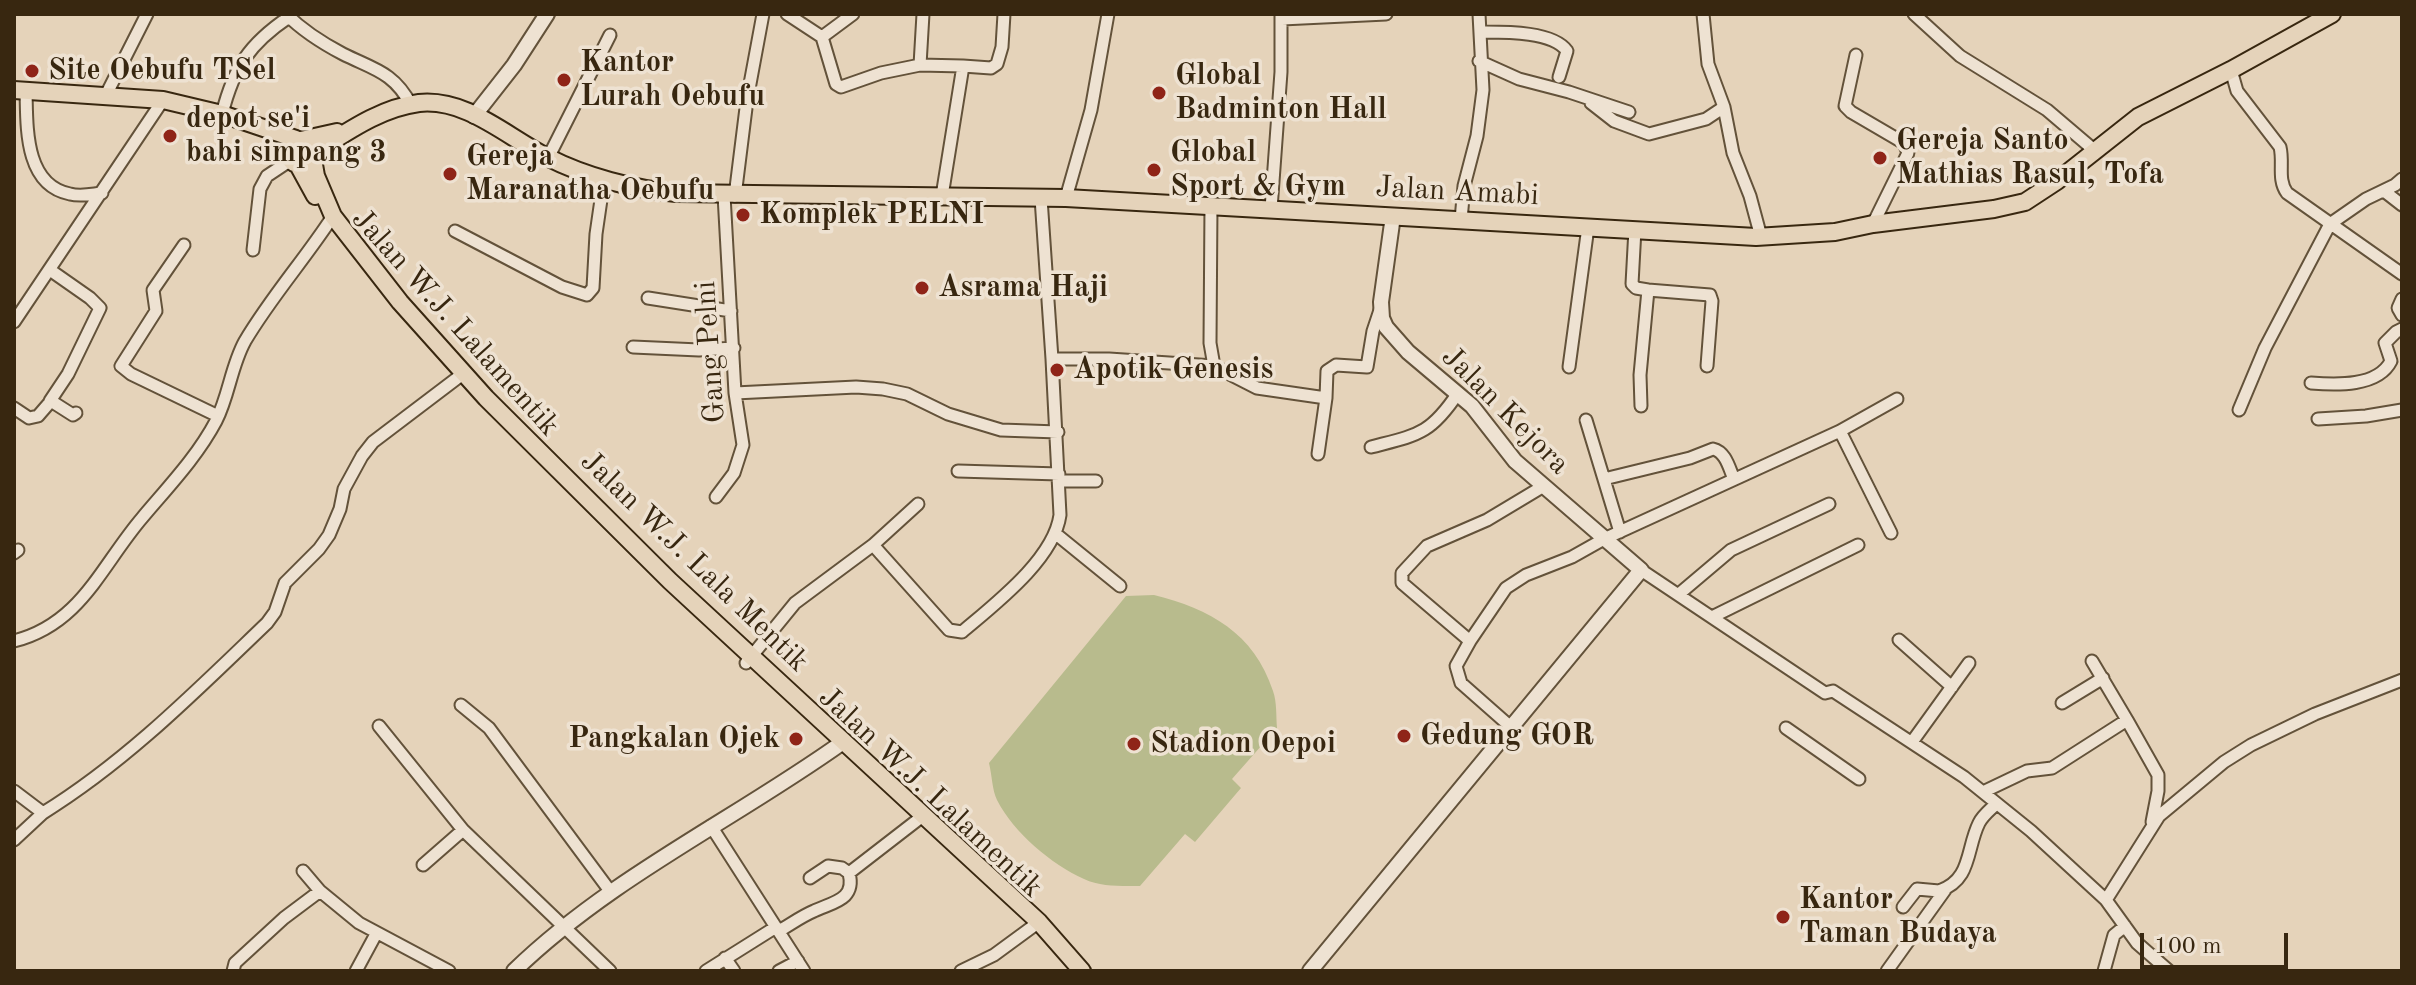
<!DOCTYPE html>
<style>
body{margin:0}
#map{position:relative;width:2416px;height:985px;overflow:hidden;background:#e5d3ba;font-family:"Old Standard TT",serif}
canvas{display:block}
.frame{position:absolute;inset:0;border:16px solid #382710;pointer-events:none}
.scale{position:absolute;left:2140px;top:933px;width:148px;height:36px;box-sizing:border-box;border:4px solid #382710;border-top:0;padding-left:10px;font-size:24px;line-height:28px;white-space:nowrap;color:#382710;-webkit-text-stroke:6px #eee2d2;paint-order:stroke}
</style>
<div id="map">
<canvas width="2416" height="985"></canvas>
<div class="frame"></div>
<div class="scale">100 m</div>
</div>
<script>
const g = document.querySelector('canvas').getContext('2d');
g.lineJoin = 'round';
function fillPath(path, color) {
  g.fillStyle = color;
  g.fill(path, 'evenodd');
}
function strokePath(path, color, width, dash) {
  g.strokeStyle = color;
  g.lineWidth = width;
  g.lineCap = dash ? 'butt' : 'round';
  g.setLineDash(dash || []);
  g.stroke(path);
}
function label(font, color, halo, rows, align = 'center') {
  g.font = font + ' "Old Standard TT",serif';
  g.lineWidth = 7;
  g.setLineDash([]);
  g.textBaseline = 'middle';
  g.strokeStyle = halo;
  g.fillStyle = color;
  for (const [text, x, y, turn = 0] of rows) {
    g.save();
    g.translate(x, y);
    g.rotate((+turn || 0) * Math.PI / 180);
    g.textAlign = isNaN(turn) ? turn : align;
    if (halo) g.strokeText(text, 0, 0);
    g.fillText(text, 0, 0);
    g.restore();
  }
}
fillPath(new Path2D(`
 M 1154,595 C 1210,609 1254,633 1273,691 C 1277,702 1276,716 1277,728 L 1232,779 L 1241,788 L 1195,842 L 1185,834 L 1140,886 C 1121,886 1101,887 1084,879 C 1051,864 1014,833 997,800 C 992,790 992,775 989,763 L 1126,596 Z`), '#b8bb8d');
const minor = new Path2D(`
 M 286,14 C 302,30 322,43 343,54 C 373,69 394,72 411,105
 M 787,14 L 822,37 L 836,84 L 841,87 L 881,73 L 920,65 L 963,66
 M 1703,14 L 1708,64 L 1724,107 L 1733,153 L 1750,196 L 1761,237
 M 1914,14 L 1960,56 L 2047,110 L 2094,150
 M 1282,19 L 1386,14
 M 1481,32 C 1503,32 1553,31 1567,51 L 1559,77
 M 822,37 L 853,14
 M 1856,55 L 1845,106 L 1851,112 L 1904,143 L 1908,153 L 1873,224
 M 1479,61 L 1519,79 L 1569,92 L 1629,112
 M 920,65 L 923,14
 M 2231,70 L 2237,91 L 2280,147 C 2284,163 2277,179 2287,193 L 2402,274
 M 26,91 C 27,126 24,185 70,194 C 81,197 92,194 102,193
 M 106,95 L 147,14
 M 1591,103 L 1614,121 L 1649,134 L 1706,119 L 1724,107
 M 222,114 C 234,67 249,44 289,17
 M 548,158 L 610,35
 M 2384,191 L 2402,205
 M 735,196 L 747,100 L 763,14
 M 942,196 L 963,66 L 991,68 L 997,64 L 1002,47 L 1004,14
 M 1041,198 L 1052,359
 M 1066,198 L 1091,110 L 1108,14
 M 1211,205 L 1210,343 L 1214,366
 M 1271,209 L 1281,72 L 1281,14
 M 1461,220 L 1464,186 L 1477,136 L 1483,90 L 1479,14
 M 1635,229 L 1632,284 L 1636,288 L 1648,290 L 1640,375 L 1641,406
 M 455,231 L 562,287 L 587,295 L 593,288 L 596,234 L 604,179
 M 184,245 L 153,290 L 156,311 L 121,366 L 131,374 L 218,416
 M 253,250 L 260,189 L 267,176 L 291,160
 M 1648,290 L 1710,295 L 1712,301 L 1707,366
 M 648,298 L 731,311
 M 2402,299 L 2398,308 L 2402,315
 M 14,322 L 163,100
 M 633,347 L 699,350 L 734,348
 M 1569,367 L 1588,227
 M 2311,383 C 2336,385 2378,387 2391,361 L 2385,343 L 2396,332 L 2402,329
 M 735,393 L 856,387 L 883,389 L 907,394 L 948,414 L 1001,430 L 1058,432
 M 50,401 L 68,374 L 100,308 L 90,298 L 50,270
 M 14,408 L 29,418 L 38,416 L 51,401 L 73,415 L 76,413
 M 2239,410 L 2265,348 L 2330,224 L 2366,199 L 2395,185 L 2402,179
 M 2318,419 L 2366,416 L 2402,410
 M 1586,420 L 1620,532
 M 1840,431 L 1891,533
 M 1371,447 C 1417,435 1430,435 1458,393
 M 1318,454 L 1326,398 L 1327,371 L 1336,365 L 1367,367 L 1373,331 L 1380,310
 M 958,471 L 1059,474
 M 1604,479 L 1690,458 L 1713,449 C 1726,452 1729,468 1734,479
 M 1060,481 L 1096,481
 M 716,497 L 734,473 L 743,445 L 735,393 L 724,195
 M 1056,534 L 1120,586
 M 873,545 L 949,630 L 962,632 C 995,604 1054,559 1060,515 L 1052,359 L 1109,359 L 1214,366 L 1257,388 L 1326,398
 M 14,553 L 18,550
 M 1641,570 L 1825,693 L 1833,691 L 1964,777 L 2031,831 L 2106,900 L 2137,943 L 2169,971
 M 1679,594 L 1731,550 L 1829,504
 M 1712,617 L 1858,545
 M 1899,640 L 1952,687
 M 14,641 C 81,624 101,566 142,518 C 168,487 197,457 216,421 C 229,396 231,366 245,341 C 271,297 305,259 333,216
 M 1470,641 L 1402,583 L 1402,573 L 1427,546 L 1487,520 L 1542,487
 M 2092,661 L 2127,720
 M 746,663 L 795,603 L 873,545 L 918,504
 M 2062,703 L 2103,678
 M 461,705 L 489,728 L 610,891
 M 379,726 L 463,830 L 610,971
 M 1512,728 L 1461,683 L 1456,666 L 1470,641 L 1506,588 L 1526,575 L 1572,557 L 1604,539 L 1840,431 L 1897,399
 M 1786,728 L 1859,779
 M 1912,742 L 1969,663
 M 14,791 L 43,813 L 14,840
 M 1983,792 L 2027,771 L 2052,768 L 2127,720 L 2158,775 L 2158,791 L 2152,822
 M 43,813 C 127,761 196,691 267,623 L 275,612 L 285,583 L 319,549 L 329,535 L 340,509 L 344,489 L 362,456 L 373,442 L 460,376
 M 711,826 L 804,971
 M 423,865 L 463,830
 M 303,871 L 320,891 L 359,923 L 449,971
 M 810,878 L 828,866 L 842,868 L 849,873 L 924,815
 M 2106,900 L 2159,816 L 2224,762 L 2251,745 L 2315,714 L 2402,680
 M 1903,907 L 1917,889 L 1939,891 C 1972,880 1966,849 1979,823 C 1983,815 1990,810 1996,804
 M 779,931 C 791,924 802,916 814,911 C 833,902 856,900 849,873
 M 725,958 L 734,971
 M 233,971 L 235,963 L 284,918 L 320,891
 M 356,971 L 376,934
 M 706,971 L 776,927
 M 779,971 L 798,961
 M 961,971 L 994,955 L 1039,922
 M 1887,971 L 1945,890
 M 2104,971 L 2114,935 L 2125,926`);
const tertiary = new Path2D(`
 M 474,116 L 514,65 L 547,14
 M 514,971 C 611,877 734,820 843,742
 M 1310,971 L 1641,570 L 1515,461 L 1472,406 L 1408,352 L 1386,327 L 1382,318 L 1381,302 L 1393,216`);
const primary = new Path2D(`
 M 14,90 L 163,100 L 222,114 L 296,139
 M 306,139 L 314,147 L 314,156 L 306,164 C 297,166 290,163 288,154 L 292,142 L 337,132
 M 315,152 C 347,132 380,108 419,103 C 467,98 507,137 547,157 C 586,177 633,189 676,193 L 1066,198 L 1756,237 L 1835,232 L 1873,224 L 1994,209 L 2025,202 L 2057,181 L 2138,117 L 2231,70 L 2332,14
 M 313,159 L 316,176 L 333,216 L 400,302 L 486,398 L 670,581 L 1039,922 L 1082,971
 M 298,165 L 315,196`);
strokePath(minor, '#63523a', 15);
strokePath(tertiary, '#63523a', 18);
strokePath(primary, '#382710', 20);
strokePath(minor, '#eee2d2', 11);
strokePath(tertiary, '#eee2d2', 14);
strokePath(primary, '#e5d3ba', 16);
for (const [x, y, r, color] of [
 [32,71,8,"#8f2418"],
 [564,80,8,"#8f2418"],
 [1159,93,8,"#8f2418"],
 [170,136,8,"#8f2418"],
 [1880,158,8,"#8f2418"],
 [1154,170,8,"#8f2418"],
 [450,174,8,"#8f2418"],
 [743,215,8,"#8f2418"],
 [922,288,8,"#8f2418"],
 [1057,370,8,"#8f2418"],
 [1404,736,8,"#8f2418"],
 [796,739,8,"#8f2418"],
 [1134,744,8,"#8f2418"],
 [1783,917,8,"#8f2418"]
]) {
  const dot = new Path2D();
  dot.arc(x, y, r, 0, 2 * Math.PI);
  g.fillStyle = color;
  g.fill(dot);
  strokePath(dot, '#eee2d2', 3);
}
label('bold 30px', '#382710', '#eee2d2', [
 ["Kantor",580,63],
 ["Lurah Oebufu",580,97],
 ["Site Oebufu TSel",48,71],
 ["Global",1175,76],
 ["Badminton Hall",1175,110],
 ["depot se'i",186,119],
 ["babi simpang 3",186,153],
 ["Gereja Santo",1896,141],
 ["Mathias Rasul, Tofa",1896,175],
 ["Global",1170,153],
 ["Sport & Gym",1170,187],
 ["Gereja",466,157],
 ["Maranatha Oebufu",466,191],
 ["Komplek PELNI",759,215],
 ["Asrama Haji",938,288],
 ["Apotik Genesis",1073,370],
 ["Gedung GOR",1420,736],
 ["Pangkalan Ojek",780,739,"right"],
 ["Stadion Oepoi",1150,744],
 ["Kantor",1799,900],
 ["Taman Budaya",1799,934]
], 'left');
label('30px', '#382710', '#eee2d2', [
 ["Jalan Amabi",1457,192,3],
 ["Jalan W.J. Lalamentik",455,323,48],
 ["Gang Pelni",711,352,-94],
 ["Jalan Kejora",1505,411,45],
 ["Jalan W.J. Lala Mentik",694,562,44],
 ["Jalan W.J. Lalamentik",930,793,43]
]);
</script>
